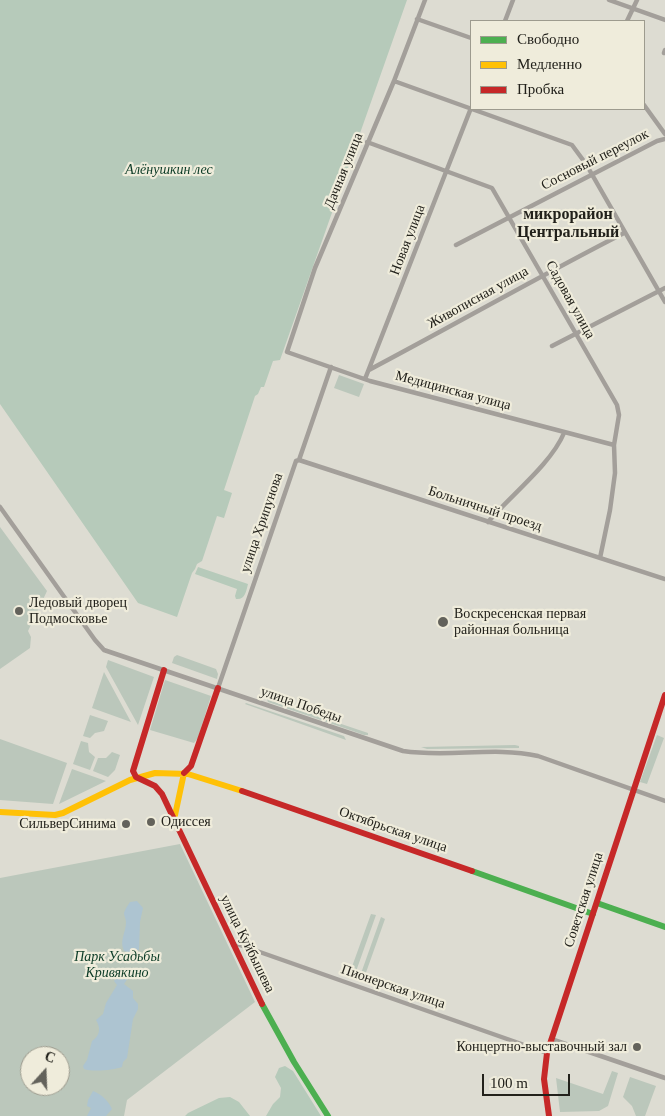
<!DOCTYPE html>
<meta charset="utf-8">
<style>
body{margin:0}
#map{position:relative;width:665px;height:1116px;overflow:hidden;background:#dddcd2;font-family:"Times New Roman",serif}
canvas{display:block}
.legend{position:absolute;left:470px;top:20px;width:175px;height:90px;box-sizing:border-box;background:#efecdb;border:1px solid #9d9b8e;margin:0;padding:6px 9px;list-style:none;font-size:15px;color:#22211b}
.legend li{display:flex;align-items:center;gap:10px;height:25px}
.legend b{width:25px;border:1px solid #9d9b8e}
.north{position:absolute;left:20px;top:1046px;width:50px;height:50px;box-sizing:border-box;background:#efecdb;border:1px solid #9d9b8e;border-radius:50%;rotate:20deg;font-size:14px;font-weight:700;line-height:20px;text-align:center;color:#22211b}
.north::after{content:'';display:block;margin:auto;width:18px;height:22px;background:#63625b;clip-path:polygon(50% 0,100% 100%,50% 72%,0 100%)}
.scale{position:absolute;left:482px;top:1074px;width:88px;height:22px;box-sizing:border-box;border:2px solid #22211b;border-top:0;padding-left:6px;font-size:15px;line-height:18px;white-space:nowrap;color:#22211b;-webkit-text-stroke:4px #efecdb;paint-order:stroke}
</style>
<div id="map">
<canvas width="665" height="1116"></canvas>
<ul class="legend">
<li><b style="height:6px;background:#4caf50"></b>Свободно</li>
<li><b style="height:6px;background:#ffc107"></b>Медленно</li>
<li><b style="height:6px;background:#c62828"></b>Пробка</li>
</ul>
<div class="north">С</div>
<div class="scale">100 m</div>
</div>
<script>
const g = document.querySelector('canvas').getContext('2d');
g.lineJoin = 'round';
function fillPath(path, color) {
  g.fillStyle = color;
  g.fill(path, 'evenodd');
}
function strokePath(path, color, width, dash) {
  g.strokeStyle = color;
  g.lineWidth = width;
  g.lineCap = dash ? 'butt' : 'round';
  g.setLineDash(dash || []);
  g.stroke(path);
}
function label(font, color, halo, rows, align = 'center') {
  g.font = font + ' "Times New Roman",serif';
  g.lineWidth = 4.5;
  g.setLineDash([]);
  g.textBaseline = 'middle';
  g.strokeStyle = halo;
  g.fillStyle = color;
  for (const [text, x, y, turn = 0] of rows) {
    g.save();
    g.translate(x, y);
    g.rotate((+turn || 0) * Math.PI / 180);
    g.textAlign = isNaN(turn) ? turn : align;
    if (halo) g.strokeText(text, 0, 0);
    g.fillText(text, 0, 0);
    g.restore();
  }
}
fillPath(new Path2D(`
 M 339,375 L 364,384 L 359,397 L 334,388 Z
 M 0,527 L 47,591 L 28,631 L 31,637 L 30,648 L 0,669 Z
 M 177,655 L 216,669 L 218,674 L 217,679 L 172,663 L 174,657 Z
 M 108,660 L 154,677 L 138,725 L 106,667 Z
 M 104,672 L 131,722 L 92,708 Z
 M 165,680 L 211,696 L 198,738 L 194,743 L 150,730 Z
 M 267,699 L 368,733 L 368,735 L 364,735 L 347,729 L 268,702 Z
 M 246,703 L 344,736 L 346,740 L 245,704 Z
 M 90,715 L 108,721 L 104,731 L 95,733 L 90,738 L 83,736 Z
 M 657,735 L 664,738 L 647,784 L 640,782 Z
 M 0,739 L 67,763 L 53,804 L 0,800 Z
 M 81,741 L 88,743 L 89,752 L 95,757 L 90,770 L 73,764 Z
 M 515,745 L 519,746 L 519,748 L 427,749 L 421,747 Z
 M 112,752 L 120,755 L 115,770 L 108,777 L 93,771 L 98,758 L 106,758 Z
 M 72,769 L 106,781 L 59,804 Z
 M 180,844 L 255,1002 L 127,1100 L 124,1116 L 0,1116 L 0,878 ZM 30,1056 L 60,1056 L 60,1086 L 30,1086 Z
 M 371,914 L 376,915 L 354,977 L 349,975 Z
 M 381,917 L 385,919 L 363,981 L 359,979 Z
 M 612,1071 L 618,1073 L 608,1106 L 599,1111 L 560,1112 L 556,1078 L 603,1094 Z
 M 630,1077 L 656,1086 L 645,1116 L 636,1116 L 632,1106 L 623,1097 Z`), '#bbc7bb');
fillPath(new Path2D(`
 M 0,0 L 407,0 L 280,360 L 273,361 L 264,387 L 261,387 L 258,394 L 255,396 L 224,490 L 232,493 L 224,518 L 217,516 L 202,561 L 197,564 L 195,569 L 192,573 L 177,617 L 138,603 L 0,404 Z
 M 198,567 L 248,584 C 246,592 245,600 236,599 L 235,596 L 237,589 L 195,574 Z
 M 285,1066 L 293,1071 L 321,1116 L 266,1116 L 273,1104 L 280,1097 L 281,1088 L 275,1077 L 279,1068 Z
 M 230,1097 L 239,1102 L 250,1116 L 185,1116 L 188,1113 L 219,1098 Z`), '#b6caba');
fillPath(new Path2D(`
 M 137,901 L 143,908 L 140,922 L 139,949 L 137,953 L 133,954 L 124,951 C 119,940 126,933 126,922 C 126,919 124,916 124,913 C 125,909 128,905 130,902 Z
 M 123,971 L 127,971 L 128,978 L 124,984 L 133,991 L 133,998 L 138,1004 L 138,1009 L 133,1019 L 127,1058 L 123,1062 L 122,1067 C 114,1070 93,1072 84,1069 L 83,1066 L 87,1060 L 92,1041 C 100,1036 101,1028 96,1020 L 103,1014 L 106,1003 L 117,985 L 114,981 Z
 M 93,1091 C 102,1095 108,1100 112,1109 L 106,1116 L 87,1116 L 91,1108 L 87,1106 L 88,1100 Z`), '#adc4d1');
strokePath(new Path2D(`
 M 425,0 L 394,81 L 315,268 L 287,352 L 370,381 L 614,445
 M 609,0 L 665,20
 M 417,19 L 471,38
 M 505,21 L 513,0
 M 627,21 L 637,0
 M 664,53 L 665,50
 M 394,81 L 572,145 L 586,164 L 665,302
 M 644,105 L 665,134
 M 367,142 L 492,188 L 617,405 L 619,415 L 614,445 L 615,473 L 610,510 L 600,558
 M 456,245 L 657,141 L 665,139
 M 552,346 L 665,288
 M 369,370 C 454,325 538,277 624,233
 M 365,379 L 471,108
 M 299,460 L 665,579
 M 0,507 L 95,640 L 104,650 L 403,751 C 448,758 494,746 538,756 L 665,801
 M 488,522 C 511,495 551,464 564,433
 M 218,688 L 296,461 L 299,460 L 331,367
 M 233,945 L 237,944 L 547,1053
 M 551,1039 L 665,1078`), '#a39f9a', 4.5);
strokePath(new Path2D(`
 M 472,871 L 593,914
 M 597,903 L 665,927
 M 262,1004 L 294,1062 L 328,1116`), '#4caf50', 6);
strokePath(new Path2D(`
 M 0,812 L 55,815 L 63,813 L 130,780 L 155,773 L 188,774 L 242,791
 M 174,820 L 184,773`), '#ffc107', 6);
strokePath(new Path2D(`
 M 184,773 L 191,766 L 218,688
 M 136,777 L 155,786 L 162,794 L 262,1004
 M 136,777 L 133,771 L 164,670
 M 242,791 L 472,871
 M 549,1116 L 544,1079 L 547,1053 L 665,695`), '#c62828', 6);
for (const [x, y, r, color] of [
 [19,611,5,"#63625b"],
 [443,622,6,"#63625b"],
 [151,822,5,"#63625b"],
 [126,824,5,"#63625b"],
 [637,1047,5,"#63625b"]
]) {
  const dot = new Path2D();
  dot.arc(x, y, r, 0, 2 * Math.PI);
  g.fillStyle = color;
  g.fill(dot);
  strokePath(dot, '#efecdb', 2);
}
label('14px', '#22211b', '#efecdb', [
 ["Сосновый переулок",595,160,-27],
 ["Дачная улица",344,171,-68],
 ["Новая улица",408,240,-69],
 ["Живописная улица",478,298,-29],
 ["Садовая улица",570,300,61],
 ["Медицинская улица",453,391,15],
 ["Больничный проезд",485,509,18],
 ["улица Хрипунова",262,523,-71],
 ["улица Победы",301,705,19],
 ["Октябрьская улица",393,830,19],
 ["Советская улица",584,900,-72],
 ["улица Куйбышева",247,944,64],
 ["Пионерская улица",393,987,19]
]);
label('italic 14px', '#0b3b26', '#efecdb', [
 ["Алёнушкин лес",169,170],
 ["Парк Усадьбы",117,957],
 ["Кривякино",117,973]
]);
label('14px', '#22211b', '#efecdb', [
 ["Ледовый дворец",29,603],
 ["Подмосковье",29,619],
 ["Воскресенская первая",454,614],
 ["районная больница",454,630],
 ["Одиссея",161,822],
 ["СильверСинима",116,824,"right"],
 ["Концертно-выставочный зал",627,1047,"right"]
], 'left');
label('bold 16px', '#22211b', '#efecdb', [
 ["микрорайон",568,215],
 ["Центральный",568,233]
]);
</script>
